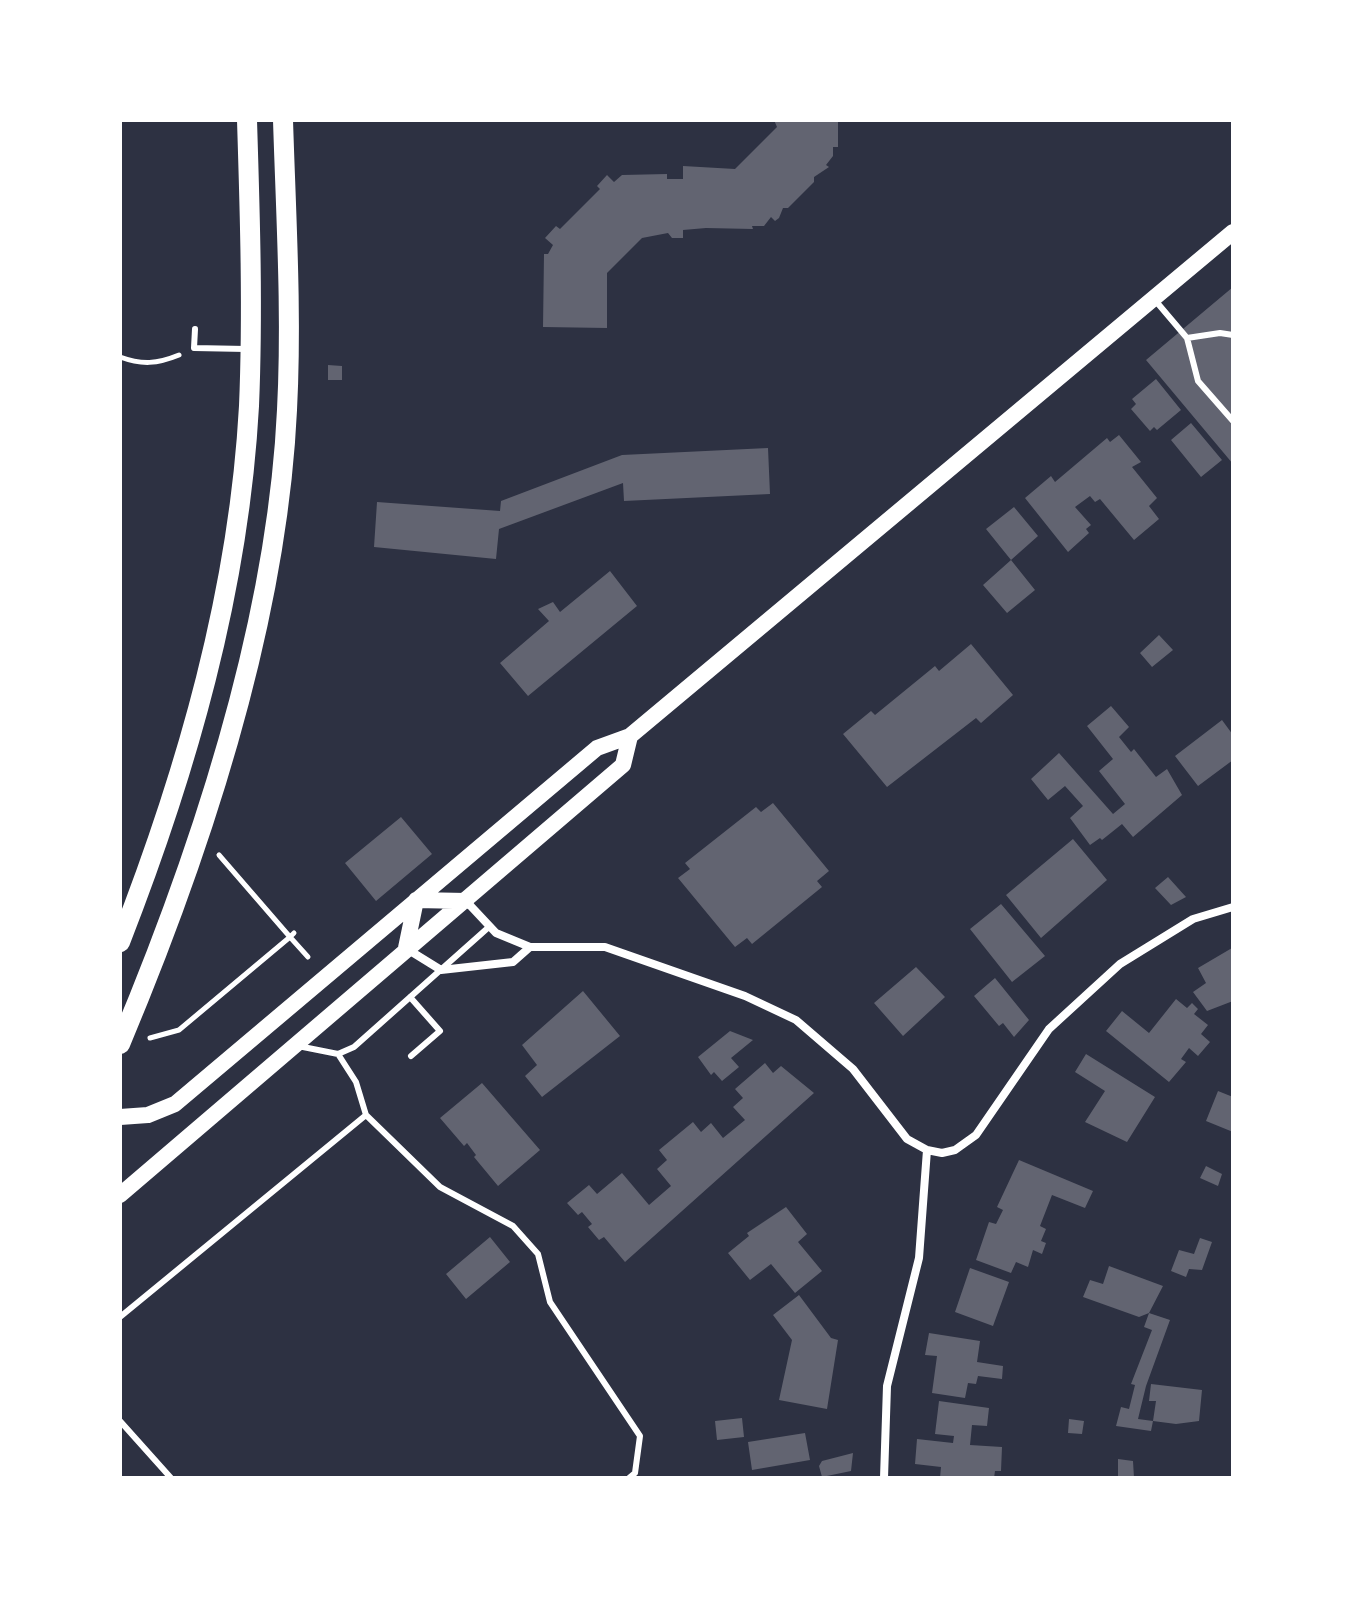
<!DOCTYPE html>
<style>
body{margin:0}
#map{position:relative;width:1353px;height:1598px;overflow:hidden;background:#2d3142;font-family:"Libre Baskerville",serif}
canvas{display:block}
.frame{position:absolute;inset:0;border:122px solid #fff;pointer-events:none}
</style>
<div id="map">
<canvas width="1353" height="1598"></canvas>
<div class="frame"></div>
</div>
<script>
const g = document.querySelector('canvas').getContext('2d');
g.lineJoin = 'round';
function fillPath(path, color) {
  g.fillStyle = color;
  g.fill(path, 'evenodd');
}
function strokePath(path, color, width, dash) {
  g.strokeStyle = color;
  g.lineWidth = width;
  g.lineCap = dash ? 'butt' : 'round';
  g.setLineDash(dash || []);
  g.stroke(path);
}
fillPath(new Path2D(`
 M 774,120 L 838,120 L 838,147 L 833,147 L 833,156 L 826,165 L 829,167 L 814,177 L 814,182 L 788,208 L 783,208 L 779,218 L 775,221 L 771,217 L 764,226 L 752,226 L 753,229 L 706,228 L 683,230 L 683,238 L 672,238 L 668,233 L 642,238 L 607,273 L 607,328 L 543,327 L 544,254 L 548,254 L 553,245 L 545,238 L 556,226 L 560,229 L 600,189 L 597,186 L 607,175 L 614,182 L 622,175 L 667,174 L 667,179 L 683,179 L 683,166 L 735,169 L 777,127 Z
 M 1233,287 L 1233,464 L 1146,360 Z
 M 328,365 L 342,366 L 342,380 L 328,380 Z
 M 1156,379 L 1181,410 L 1157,430 L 1154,427 L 1150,431 L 1131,409 L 1136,404 L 1132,399 Z
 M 1191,423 L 1222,460 L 1201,477 L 1171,440 Z
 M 1119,435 L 1141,462 L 1132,467 L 1157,498 L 1149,506 L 1159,519 L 1134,540 L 1100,499 L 1095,502 L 1090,496 L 1075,507 L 1091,525 L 1086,529 L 1089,533 L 1068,552 L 1025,498 L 1051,476 L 1055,482 L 1107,438 L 1110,442 Z
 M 768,448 L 770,494 L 624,501 L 623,483 L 499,529 L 496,559 L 374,547 L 377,502 L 500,511 L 501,501 L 622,455 Z
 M 1014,507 L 1038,536 L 1011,560 L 986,529 Z
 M 1011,560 L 1035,590 L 1007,613 L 983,585 Z
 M 610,571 L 637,606 L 528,696 L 500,663 L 549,621 L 538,609 L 553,602 L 560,612 Z
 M 1159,635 L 1173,650 L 1152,667 L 1140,653 Z
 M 971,644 L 1013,695 L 981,723 L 976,718 L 887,787 L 843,734 L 871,711 L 875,715 L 935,666 L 939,671 Z
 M 1111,706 L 1129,727 L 1119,737 L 1131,752 L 1134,749 L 1156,777 L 1167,769 L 1182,795 L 1133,837 L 1122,824 L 1102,840 L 1100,838 L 1090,845 L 1070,818 L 1083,806 L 1065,786 L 1048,800 L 1031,779 L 1059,753 L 1113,814 L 1125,804 L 1099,771 L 1113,759 L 1087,726 Z
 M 1222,720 L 1233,735 L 1233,760 L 1198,786 L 1175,756 Z
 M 773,803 L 829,871 L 817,881 L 822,887 L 752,944 L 747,938 L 735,947 L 678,878 L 690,869 L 685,863 L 756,807 L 761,812 Z
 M 401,817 L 432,854 L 376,901 L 345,863 Z
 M 1073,839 L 1107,880 L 1041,938 L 1006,895 Z
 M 1168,877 L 1186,897 L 1171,905 L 1155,888 Z
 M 1001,904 L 1045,956 L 1012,982 L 970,929 Z
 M 1232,948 L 1233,1001 L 1207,1011 L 1193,992 L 1206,983 L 1198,968 Z
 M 916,967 L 945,997 L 903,1036 L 874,1003 Z
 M 995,978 L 1029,1020 L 1014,1037 L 1003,1023 L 999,1026 L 974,996 Z
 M 583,991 L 620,1036 L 542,1097 L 525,1076 L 537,1065 L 522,1045 Z
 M 1176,999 L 1187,1008 L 1192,1003 L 1198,1009 L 1194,1014 L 1208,1025 L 1201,1034 L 1210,1042 L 1198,1056 L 1189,1048 L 1181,1059 L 1186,1062 L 1169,1082 L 1106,1031 L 1122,1011 L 1149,1033 Z
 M 730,1031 L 753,1040 L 731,1058 L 739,1067 L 722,1081 L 714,1072 L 711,1075 L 698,1057 Z
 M 1086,1054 L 1155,1097 L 1127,1142 L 1085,1122 L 1105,1091 L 1075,1072 Z
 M 765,1063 L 773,1073 L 781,1066 L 814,1093 L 625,1262 L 604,1237 L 599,1240 L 588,1227 L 592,1224 L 582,1212 L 578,1215 L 567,1203 L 589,1185 L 597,1194 L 622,1173 L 649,1205 L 671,1186 L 657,1169 L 667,1160 L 659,1150 L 693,1122 L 701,1132 L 711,1123 L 723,1138 L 745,1120 L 733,1107 L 743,1098 L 735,1089 Z
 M 482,1083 L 540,1150 L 498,1186 L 474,1157 L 476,1155 L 467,1143 L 464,1146 L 440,1118 Z
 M 1218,1091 L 1233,1097 L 1233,1132 L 1206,1121 Z
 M 1019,1160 L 1093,1191 L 1085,1208 L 1052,1195 L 1040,1226 L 1046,1229 L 1041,1241 L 1046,1243 L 1042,1254 L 1033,1250 L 1028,1267 L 1016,1262 L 1011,1273 L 976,1260 L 989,1222 L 996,1224 L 1003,1210 L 997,1207 Z
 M 1206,1166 L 1222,1174 L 1218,1186 L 1200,1178 Z
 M 786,1207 L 807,1234 L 798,1242 L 822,1271 L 795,1293 L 771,1264 L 750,1280 L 728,1253 L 749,1236 L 747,1233 Z
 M 490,1237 L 510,1262 L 466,1299 L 446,1274 Z
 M 1200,1238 L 1212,1242 L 1202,1270 L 1189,1269 L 1186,1277 L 1171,1271 L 1179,1250 L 1194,1254 Z
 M 1109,1266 L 1163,1286 L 1149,1313 L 1170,1320 L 1146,1386 L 1138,1419 L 1153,1421 L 1156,1401 L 1149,1401 L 1151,1384 L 1202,1390 L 1199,1421 L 1176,1424 L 1153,1421 L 1151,1431 L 1116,1426 L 1121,1407 L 1129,1409 L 1135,1385 L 1131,1384 L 1152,1330 L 1144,1327 L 1149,1313 L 1139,1317 L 1083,1297 L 1090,1280 L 1103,1284 Z
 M 970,1268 L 1009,1282 L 993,1326 L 955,1312 Z
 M 799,1295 L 831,1338 L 838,1340 L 827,1409 L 779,1400 L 792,1340 L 773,1315 Z
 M 929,1333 L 980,1341 L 977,1362 L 1003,1366 L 1002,1379 L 978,1376 L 976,1384 L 968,1383 L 965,1398 L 932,1393 L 937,1356 L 925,1355 Z
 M 939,1401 L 989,1408 L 987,1426 L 972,1425 L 970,1445 L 1002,1447 L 1001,1471 L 995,1471 L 994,1478 L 940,1478 L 941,1467 L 915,1464 L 917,1439 L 953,1443 L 954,1436 L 935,1434 Z
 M 742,1418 L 744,1437 L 717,1440 L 715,1421 Z
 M 1069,1419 L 1084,1421 L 1082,1434 L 1068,1433 Z
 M 805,1433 L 810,1460 L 752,1470 L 748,1442 Z
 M 853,1453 L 851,1471 L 822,1477 L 819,1466 L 822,1461 Z
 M 1118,1459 L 1133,1461 L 1134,1478 L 1118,1478 Z`), '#626471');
strokePath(new Path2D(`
 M 120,357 C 142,365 157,364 179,355
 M 219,855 L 290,937 L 294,933
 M 150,1038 L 179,1030 L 290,937 L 308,957`), '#fff', 5);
strokePath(new Path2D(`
 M 1154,299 L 1187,338 L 1198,381 L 1233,421
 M 195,329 L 194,348 L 246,349
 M 1187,338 L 1220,333 L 1233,335
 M 410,997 L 440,1031 L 411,1056
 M 298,1046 L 338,1054 L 354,1047 L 490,926
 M 338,1054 L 356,1082 L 366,1115 L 440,1187 L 513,1226 L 538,1254 L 550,1302 L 640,1436 L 635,1473 L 629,1478
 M 120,1317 L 366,1115
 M 120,1421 L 171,1478`), '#fff', 6);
strokePath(new Path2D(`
 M 466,901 L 496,933 L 530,947 L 605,947 L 745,996 L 796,1020 L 853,1069 L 907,1139 L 927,1150 L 942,1153 L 955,1150 L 976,1135 L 1049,1029 L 1120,964 L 1193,919 L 1233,907
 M 407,949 L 441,970 L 513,962 L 530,947
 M 884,1478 L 887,1386 L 919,1258 L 927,1150`), '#fff', 8);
strokePath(new Path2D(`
 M 416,900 L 466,901
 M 406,948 L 416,900
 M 120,1117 L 148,1115 L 175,1104 L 597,748 L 630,736 L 1233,232
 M 120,1195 L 623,765 L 630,736`), '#fff', 16);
strokePath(new Path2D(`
 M 120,942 C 187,771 239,590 249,406 C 253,311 250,215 247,120
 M 120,1044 C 202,849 277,623 287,410 C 292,314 286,216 283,120`), '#fff', 20);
</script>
